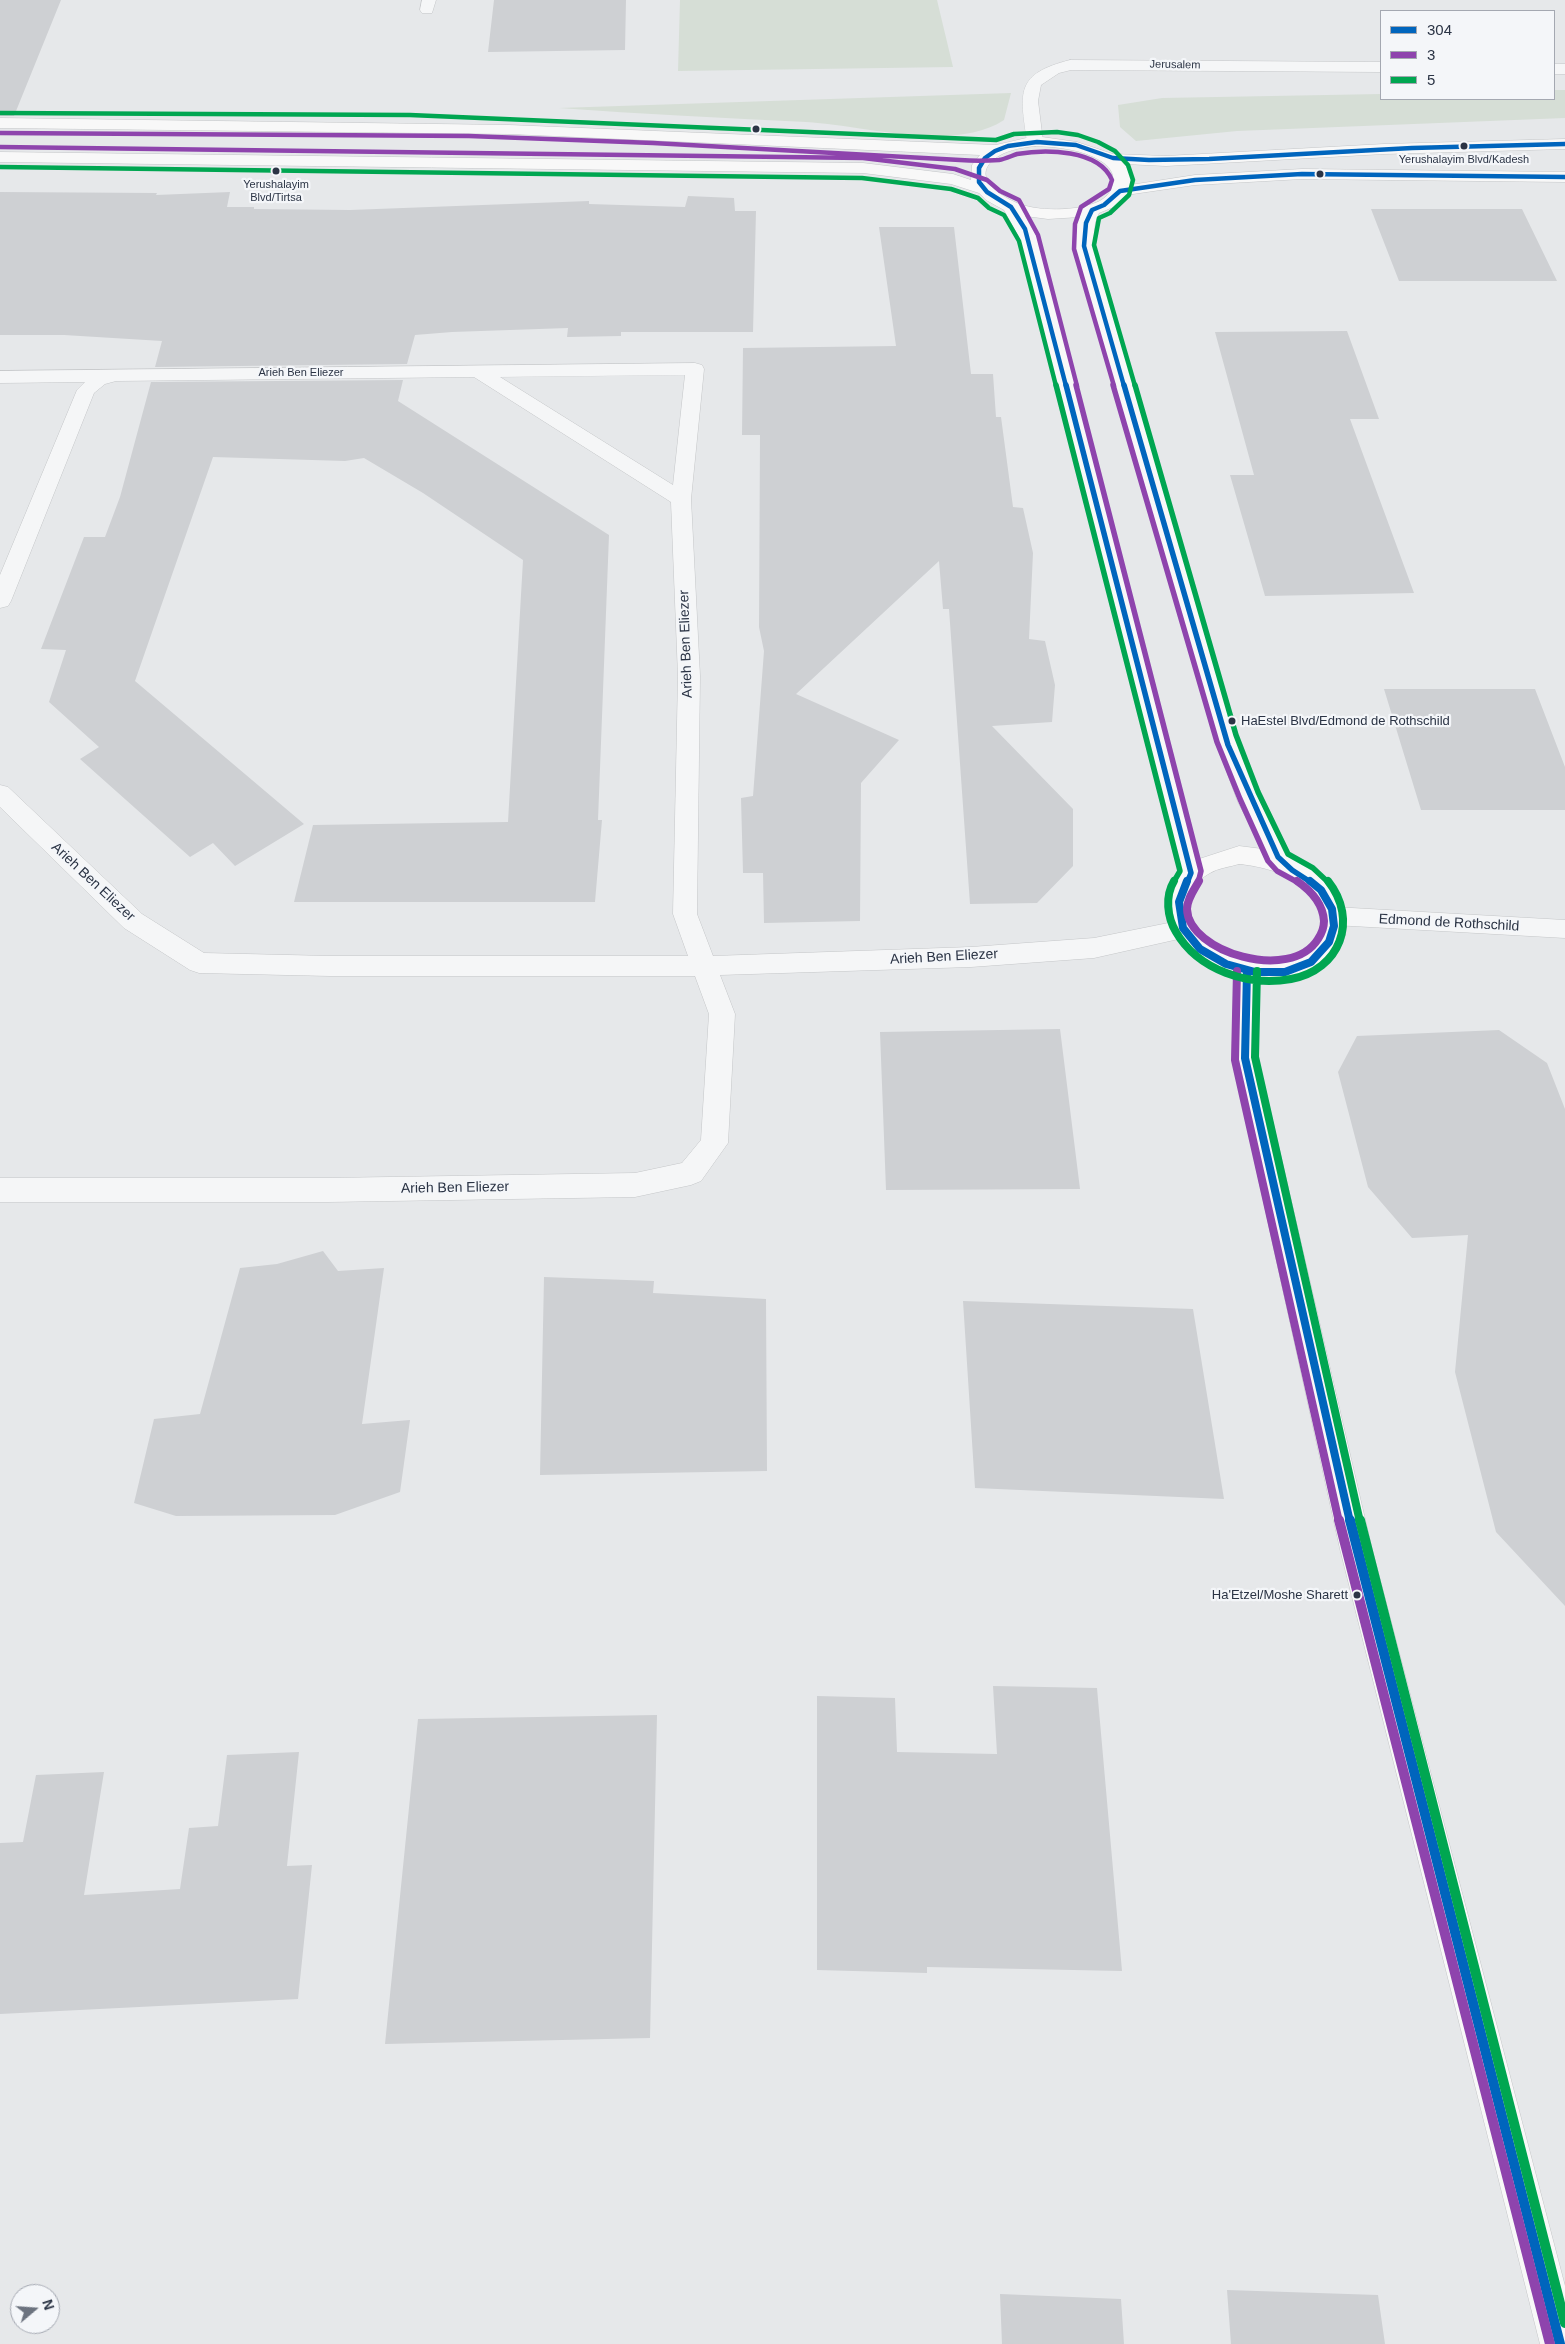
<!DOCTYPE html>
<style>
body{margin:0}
#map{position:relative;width:1565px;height:2344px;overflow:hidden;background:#e6e8ea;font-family:Helvetica,sans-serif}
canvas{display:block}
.legend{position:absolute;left:1380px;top:10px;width:175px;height:90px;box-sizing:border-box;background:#f4f6f9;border:1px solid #a4a8b1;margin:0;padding:6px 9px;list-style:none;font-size:15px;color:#2b3445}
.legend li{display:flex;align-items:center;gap:10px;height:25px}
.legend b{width:25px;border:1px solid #a4a8b1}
.north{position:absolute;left:10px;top:2284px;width:50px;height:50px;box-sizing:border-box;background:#f4f6f9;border:1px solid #a4a8b1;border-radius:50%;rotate:72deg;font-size:14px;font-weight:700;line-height:20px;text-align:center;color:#2b3445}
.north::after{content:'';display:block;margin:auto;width:18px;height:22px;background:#6c737f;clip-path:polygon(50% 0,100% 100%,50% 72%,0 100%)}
</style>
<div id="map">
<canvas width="1565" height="2344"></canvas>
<ul class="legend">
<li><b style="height:6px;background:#0065bd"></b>304</li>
<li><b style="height:6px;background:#8e44ad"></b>3</li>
<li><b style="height:6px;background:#00a651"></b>5</li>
</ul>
<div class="north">N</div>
</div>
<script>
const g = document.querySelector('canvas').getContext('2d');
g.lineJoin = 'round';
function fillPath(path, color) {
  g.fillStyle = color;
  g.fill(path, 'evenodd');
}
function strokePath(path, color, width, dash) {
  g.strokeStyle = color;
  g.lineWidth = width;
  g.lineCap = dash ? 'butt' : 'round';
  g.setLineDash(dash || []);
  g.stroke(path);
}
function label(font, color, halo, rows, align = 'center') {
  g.font = font + ' Helvetica,sans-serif';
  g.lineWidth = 4.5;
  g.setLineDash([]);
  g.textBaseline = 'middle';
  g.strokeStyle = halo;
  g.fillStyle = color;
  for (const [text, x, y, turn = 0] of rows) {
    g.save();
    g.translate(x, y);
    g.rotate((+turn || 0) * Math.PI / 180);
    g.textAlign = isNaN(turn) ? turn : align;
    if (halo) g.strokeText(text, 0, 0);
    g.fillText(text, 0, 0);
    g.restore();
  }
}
fillPath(new Path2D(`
 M 680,0 L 937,0 L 953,67 L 678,71 Z
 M 1554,90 L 1565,90 L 1565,118 L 1237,131 L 1136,141 L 1120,127 L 1118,105 L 1162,98 L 1381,94 L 1381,99 L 1554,99 Z
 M 1011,93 L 1004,120 C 954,153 863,125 806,122 C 724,118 642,114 559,108 Z`), '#d6ded6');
fillPath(new Path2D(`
 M 0,0 L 61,0 L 14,116 L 0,116 Z
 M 494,0 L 626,0 L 625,50 L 488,52 Z
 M 0,192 L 157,193 L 156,195 L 230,192 L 227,207 L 254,207 L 254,209 L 350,210 L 589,201 L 589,204 L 685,207 L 688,196 L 734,198 L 735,211 L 756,211 L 753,332 L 621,332 L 621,336 L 567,337 L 568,328 L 452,332 L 415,335 L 407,364 L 155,367 L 162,341 L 64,335 L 0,335 Z
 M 1371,209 L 1522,209 L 1557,281 L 1399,281 Z
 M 879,227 L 954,227 L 971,374 L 993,374 L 996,417 L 1001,417 L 1013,507 L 1023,508 L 1033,553 L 1029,639 L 1045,641 L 1055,685 L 1052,722 L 992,726 L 1073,809 L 1073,866 L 1037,903 L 970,904 L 949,609 L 943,609 L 939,561 L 796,694 L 899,740 L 861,783 L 860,921 L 764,923 L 763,873 L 743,873 L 741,798 L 753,796 L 764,651 L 759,627 L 760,435 L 742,435 L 743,348 L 896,346 Z
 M 1347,331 L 1379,419 L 1350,419 L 1414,593 L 1265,596 L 1230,475 L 1254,475 L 1215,332 Z
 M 403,380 L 398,401 L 609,535 L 598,820 L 602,820 L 595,902 L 294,902 L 313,825 L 508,822 L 523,560 L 423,493 L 364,458 L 345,461 L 213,457 L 135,681 L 304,824 L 235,866 L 213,843 L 190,857 L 80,759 L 99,747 L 49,702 L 66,650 L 41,649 L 84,537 L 105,537 L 120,497 L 151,382 Z
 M 1384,689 L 1535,689 L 1565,767 L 1565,810 L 1421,810 Z
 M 1060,1029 L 1080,1189 L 886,1190 L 880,1032 Z
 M 1499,1030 L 1547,1063 L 1565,1109 L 1565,1606 L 1496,1532 L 1455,1372 L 1468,1235 L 1412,1238 L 1368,1187 L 1338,1072 L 1357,1036 Z
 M 323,1251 L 338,1271 L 384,1268 L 362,1424 L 410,1420 L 400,1492 L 335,1515 L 176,1516 L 134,1503 L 154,1419 L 200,1414 L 240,1268 L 277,1264 Z
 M 544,1277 L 654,1281 L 653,1293 L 766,1299 L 767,1471 L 540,1475 Z
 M 963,1301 L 1193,1309 L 1224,1499 L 975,1488 Z
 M 993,1686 L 1097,1688 L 1122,1971 L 927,1967 L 927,1973 L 817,1970 L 817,1696 L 895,1698 L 897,1752 L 997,1754 Z
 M 657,1715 L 650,2038 L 385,2044 L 418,1719 Z
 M 299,1752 L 287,1866 L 312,1865 L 298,1999 L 0,2014 L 0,1843 L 23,1842 L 36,1775 L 104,1772 L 84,1895 L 180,1889 L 189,1828 L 218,1826 L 227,1755 Z
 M 1227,2290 L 1378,2295 L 1385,2344 L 1231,2344 Z
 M 1000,2294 L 1121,2299 L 1124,2344 L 1002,2344 Z`), '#ced0d3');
const street = new Path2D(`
 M 422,0 L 436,0 L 432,13 L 422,13 L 420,10 Z
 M 1070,60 L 1381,62 L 1381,72 L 1071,70 L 1059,73 L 1041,85 L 1038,101 L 1043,141 L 1041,144 L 1029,144 L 1027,141 C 1020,92 1015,74 1070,60 Z
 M 1554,64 L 1565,64 L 1565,74 L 1554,74 Z
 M 695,363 L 702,365 L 704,369 L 691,499 L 700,676 L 697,914 L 713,956 L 971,947 L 1094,938 L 1183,920 L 1192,922 L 1195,929 L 1192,936 L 1094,958 L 971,967 L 720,975 L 735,1014 L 728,1143 L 701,1181 L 691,1185 L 635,1197 L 328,1202 L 0,1202 L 0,1178 L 328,1178 L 635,1173 L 682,1163 L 701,1140 L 709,1014 L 695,976 L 330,976 L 199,973 L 190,970 L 124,928 L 0,807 L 0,785 L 8,787 L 142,914 L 204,953 L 330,956 L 688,956 L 673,914 L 678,676 L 671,502 L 474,377 L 116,381 L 105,384 L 94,393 L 11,601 L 8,606 L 0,608 L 0,575 L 77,390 L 85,382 L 0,383 L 0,371 ZM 685,375 L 673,485 L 500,377 Z
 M 1334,907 L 1565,920 L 1565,938 L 1334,925 L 1325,923 L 1322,916 L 1325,909 Z`);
const secondary = new Path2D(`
 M 0,118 L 509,125 L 996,145 L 1035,136 L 1077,142 L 1113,154 L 1166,156 L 1384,144 L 1565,139 L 1565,149 L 1384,154 L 1166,166 L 1125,164 L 1131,177 L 1130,185 L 1195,175 L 1302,169 L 1565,172 L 1565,182 L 1302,179 L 1195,185 L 1126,195 L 1116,206 L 1099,213 L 1095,223 L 1093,246 L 1239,745 C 1251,775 1263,804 1278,832 C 1282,839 1285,849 1290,856 C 1293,860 1302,862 1306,864 C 1316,870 1325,878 1332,887 C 1367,935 1333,972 1282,979 C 1275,980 1267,981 1259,981 L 1258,1058 L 1372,1549 L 1565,2286 L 1565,2344 L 1540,2344 L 1340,1549 L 1232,1058 L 1234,975 C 1195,967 1138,911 1179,873 L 1019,237 L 1004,210 L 986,200 L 979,193 L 951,184 L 863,173 L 0,162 L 0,152 L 863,163 L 953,174 L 971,180 L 972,165 L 980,155 L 509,134 L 0,128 ZM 1035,146 C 1057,147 1082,149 1101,161 C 1109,166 1115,173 1113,183 C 1110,201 1092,205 1075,208 C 1059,210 1042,210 1026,206 C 1010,202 970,181 992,161 C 1004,150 1020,148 1035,146 ZM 1025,216 L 1048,219 L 1080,217 L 1077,223 L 1075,246 L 1217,745 L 1238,802 L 1263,849 L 1239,846 L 1199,859 L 1037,237 ZM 1239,864 C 1272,867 1325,883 1321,926 C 1319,938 1315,948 1304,954 C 1243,986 1145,910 1210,873 C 1218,868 1230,867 1239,864 Z`);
strokePath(street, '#c4c6c8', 1);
strokePath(secondary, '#c4c6c8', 1);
fillPath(street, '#f5f6f7');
fillPath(secondary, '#f8f8f8');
strokePath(new Path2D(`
 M 1066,386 L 1025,229 L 1011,207 L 987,192 L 979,182 L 979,168 L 985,158 L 995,151 L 1008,146 L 1037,142 L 1076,145 L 1113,158 L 1149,160 L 1209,159 L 1412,148 L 1565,144
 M 1124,386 L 1084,246 L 1086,223 L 1092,210 L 1104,205 L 1120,191 L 1195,180 L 1302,174 L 1565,177`), '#0065bd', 4.5);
strokePath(new Path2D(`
 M 1066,385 L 1191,873 L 1187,883
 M 1124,385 L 1228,745 L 1278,857 L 1292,870 L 1312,883`), '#0065bd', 5.5);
strokePath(new Path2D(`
 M 1187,881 L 1179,902 L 1183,928 L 1200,949 L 1226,964 L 1255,972 L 1285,972 L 1311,962 L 1329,942 L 1334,926 L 1332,909 L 1321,890 L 1310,881
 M 1247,971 L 1245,1058 L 1350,1522`), '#0065bd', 8);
strokePath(new Path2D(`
 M 1350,1520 L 1560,2344`), '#0065bd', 10);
strokePath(new Path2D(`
 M 0,133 L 469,136 L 653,143 L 960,160 C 972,161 986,161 999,160 C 1005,159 1011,156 1017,154 C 1045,149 1099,149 1112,180 L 1109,189 L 1081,207 L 1075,224 L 1074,249 L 1114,386
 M 0,147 L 863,158 L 955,169 L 987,180 L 1000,191 L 1019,200 L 1038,235 L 1077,386`), '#8e44ad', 4.5);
strokePath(new Path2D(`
 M 1076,385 L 1201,871 L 1198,883
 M 1113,385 L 1217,742 L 1240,799 L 1268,861 L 1277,871 L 1299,883`), '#8e44ad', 5.5);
strokePath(new Path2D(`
 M 1199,881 C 1194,890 1187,899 1187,909 C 1188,952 1291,983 1318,939 C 1322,933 1324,928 1324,921 C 1323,904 1310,890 1297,881
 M 1237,971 L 1235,1060 L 1339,1522`), '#8e44ad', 8);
strokePath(new Path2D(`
 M 1339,1520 L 1550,2344`), '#8e44ad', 10);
strokePath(new Path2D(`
 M 0,113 L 410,115 L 996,140 L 1014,134 L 1057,132 L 1078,135 L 1098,142 L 1115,151 L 1128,165 L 1133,180 L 1129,195 L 1110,213 L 1099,218 L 1094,245 L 1135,386
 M 0,167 L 862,178 L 951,189 L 978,198 L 989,208 L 1004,215 L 1019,241 L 1056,386`), '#00a651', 4.5);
strokePath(new Path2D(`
 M 1056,385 L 1180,871 L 1173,883
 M 1135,385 L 1236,735 L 1258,792 L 1288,854 L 1313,868 L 1329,883`), '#00a651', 5.5);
strokePath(new Path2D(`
 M 1174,881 C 1165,896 1167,917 1176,932 C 1198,970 1248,987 1291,979 C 1340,970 1359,920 1328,881
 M 1257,971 L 1255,1057 L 1360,1522`), '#00a651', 8);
strokePath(new Path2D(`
 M 1360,1520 L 1565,2323`), '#00a651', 10);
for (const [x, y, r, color] of [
 [756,129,4.5,"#2b3445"],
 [1464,146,4.5,"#2b3445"],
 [276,171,4.5,"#2b3445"],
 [1320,174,4.5,"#2b3445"],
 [1232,721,4.5,"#2b3445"],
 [1357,1595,4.5,"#2b3445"]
]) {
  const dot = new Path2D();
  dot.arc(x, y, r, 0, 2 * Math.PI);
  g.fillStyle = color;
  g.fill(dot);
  strokePath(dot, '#f4f6f9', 2);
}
label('11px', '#2b3445', '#f4f6f9', [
 ["Jerusalem",1175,65,1],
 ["Arieh Ben Eliezer",301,373]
]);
label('11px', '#2b3445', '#f4f6f9', [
 ["Yerushalayim Blvd/Kadesh",1464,160],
 ["Yerushalayim",276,185],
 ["Blvd/Tirtsa",276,198]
]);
label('13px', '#2b3445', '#f4f6f9', [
 ["HaEstel Blvd/Edmond de Rothschild",1241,721],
 ["Ha'Etzel/Moshe Sharett",1348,1595,"right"]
], 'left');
label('14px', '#2b3445', '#f4f6f9', [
 ["Arieh Ben Eliezer",686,644,-92],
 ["Arieh Ben Eliezer",93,882,43],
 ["Edmond de Rothschild",1449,923,3],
 ["Arieh Ben Eliezer",944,957,-3],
 ["Arieh Ben Eliezer",455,1188,-1]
]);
</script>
